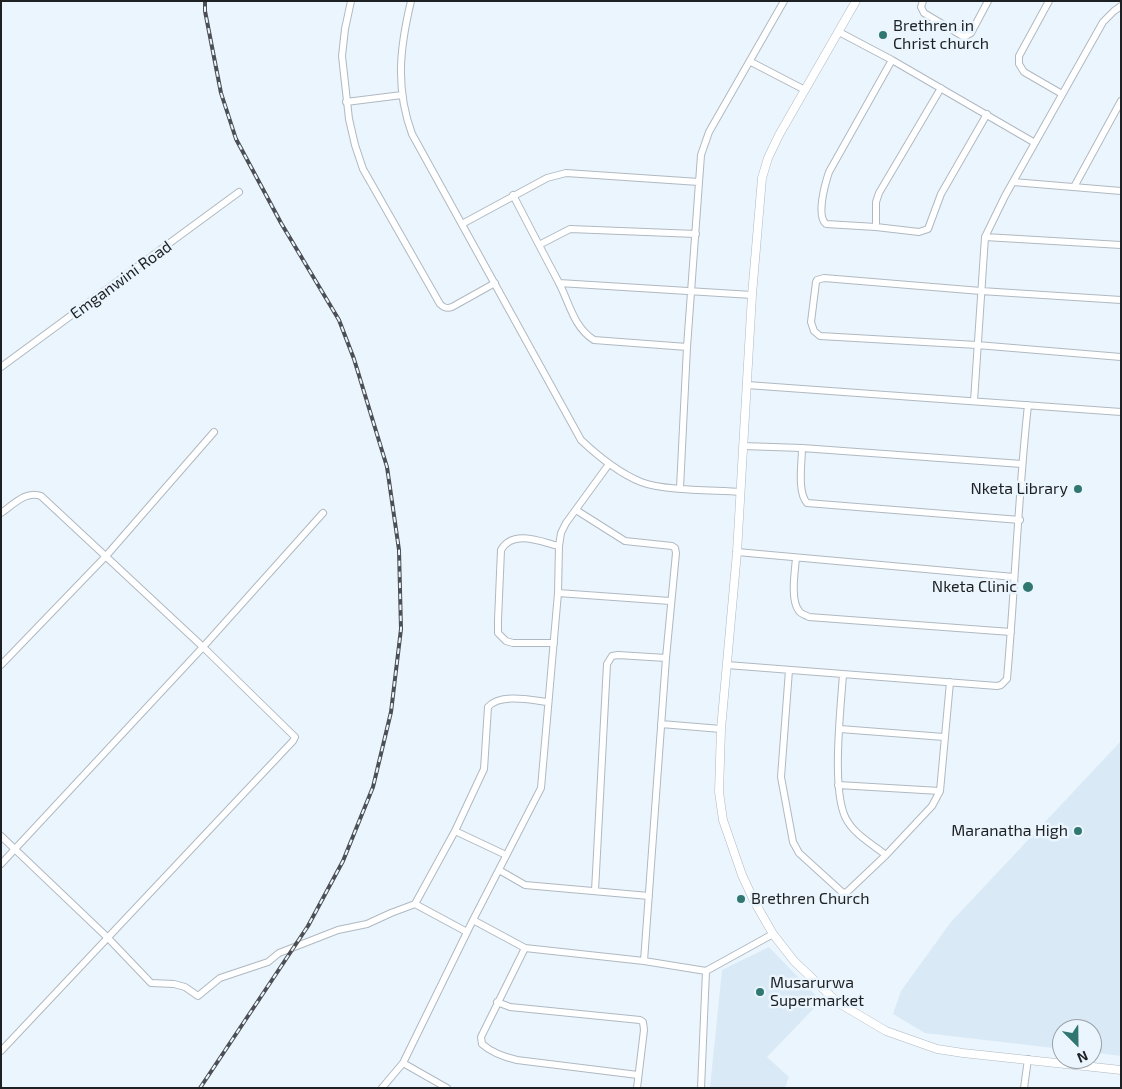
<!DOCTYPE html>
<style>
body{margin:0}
#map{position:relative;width:1122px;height:1089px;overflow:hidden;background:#ebf5fd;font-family:"Exo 2",sans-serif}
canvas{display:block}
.frame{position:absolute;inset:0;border:2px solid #1e2124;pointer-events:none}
.north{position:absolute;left:1052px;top:1019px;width:50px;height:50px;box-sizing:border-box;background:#ebf5fd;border:1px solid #99a0a6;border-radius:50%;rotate:157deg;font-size:14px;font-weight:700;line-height:20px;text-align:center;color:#1e2124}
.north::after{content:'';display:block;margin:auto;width:18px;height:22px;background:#2f7770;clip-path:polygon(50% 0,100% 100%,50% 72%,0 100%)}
</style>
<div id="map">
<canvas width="1122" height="1089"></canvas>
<div class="frame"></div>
<div class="north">N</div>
</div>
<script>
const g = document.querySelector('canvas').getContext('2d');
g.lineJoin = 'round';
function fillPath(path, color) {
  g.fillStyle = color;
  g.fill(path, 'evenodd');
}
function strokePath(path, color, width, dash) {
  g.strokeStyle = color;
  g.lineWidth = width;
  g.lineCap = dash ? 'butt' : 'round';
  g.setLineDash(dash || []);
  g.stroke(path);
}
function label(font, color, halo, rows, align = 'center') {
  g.font = font + ' "Exo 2",sans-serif';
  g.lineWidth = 5;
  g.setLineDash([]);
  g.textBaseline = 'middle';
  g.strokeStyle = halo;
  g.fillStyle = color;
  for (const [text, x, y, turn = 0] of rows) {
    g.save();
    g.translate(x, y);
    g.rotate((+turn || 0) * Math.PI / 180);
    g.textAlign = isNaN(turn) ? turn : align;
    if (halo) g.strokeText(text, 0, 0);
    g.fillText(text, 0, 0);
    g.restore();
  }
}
fillPath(new Path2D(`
 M 1121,741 L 1121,1056 L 1092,1052 L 1092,1029 L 1062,1029 L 1062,1049 L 925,1033 L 893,1014 L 901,991 L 951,922 Z
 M 769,947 L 821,1001 L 767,1057 L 789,1077 L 785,1088 L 710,1088 L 722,970 Z`), '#d9e9f6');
const minor = new Path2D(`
 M 351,1 L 345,29 L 342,56 L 349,119 L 355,145 L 363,169 L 440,304 C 444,308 447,309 452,307 L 495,283
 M 411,1 C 400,47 395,88 412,134 L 581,440 C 599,457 619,473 641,482 C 664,491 714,490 741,492
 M 923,1 L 921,7 L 924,13 L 964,37 L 971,33 L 988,1
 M 1049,1 L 1019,56 L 1019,64 L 1024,72 L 1062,94
 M 839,32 L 892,60 L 1035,143
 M 892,60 L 829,172 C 825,184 816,216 826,224 L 876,227 L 919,232 L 928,229 L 941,194 L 987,114
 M 751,62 L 805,90
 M 346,102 L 402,95
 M 1013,182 L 1121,191
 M 1074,187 L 1121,101
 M 513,195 C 528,224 543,253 558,281 C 569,301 573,327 594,340 L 687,347
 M 462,224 L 547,178 L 566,173 L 699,182
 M 876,227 L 876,202 L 879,193 L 941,88
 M 985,237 L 1121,245
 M 539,245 L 570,229 L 696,234
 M 559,283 L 752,295
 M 1121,300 L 981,291 L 824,278 L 817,280 L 816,282 L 811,322 L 814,331 L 820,336 L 977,345 L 1121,357
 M 1,367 L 239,192
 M 747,385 L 1121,412
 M 974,401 L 985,237 L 1005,196 L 1103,22 L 1114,11 L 1121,6
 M 743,446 L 802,448 L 1022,464
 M 802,448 C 802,463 797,492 807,503 L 1020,520
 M 680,488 L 687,347 L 701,155 L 709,132 L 784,1
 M 576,510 L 625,541 L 672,546 L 675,548 L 676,553 L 666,658 L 644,961
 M 1,513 C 13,505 26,490 41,496 L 203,647 L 295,737 L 293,741 L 1,1051
 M 737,552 L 1014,577
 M 796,558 C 795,571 790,600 799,611 C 801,614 805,615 809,617 L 1011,632
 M 558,593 L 670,601
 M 554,643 L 513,643 L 506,641 L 498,633 L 498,620 L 501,550 C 513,529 541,542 559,546
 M 1,665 L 106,556 L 214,432
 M 727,665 L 997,686 L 1001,685 L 1007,679 C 1015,588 1018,496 1028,405
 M 789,670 L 781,777 L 793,842 L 799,853 L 843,893 L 847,892 L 886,855 L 932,806 L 940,791 L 950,682
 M 843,674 C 841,707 830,797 848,822 C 856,835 873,845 886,855
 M 661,724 L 721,729
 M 840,729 L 944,737
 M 838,785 L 940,791
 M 455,831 L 506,855
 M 1,836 L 108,938 L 151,983 L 174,984 L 185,987 L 198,996 L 220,978 L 268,962 L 279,953 L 338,930 L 367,924 L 391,913 L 415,904
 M 1,864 L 203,647 L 323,513
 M 499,870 L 525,885 L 649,896
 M 595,891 L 607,664 L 612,656 L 618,655 L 666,658
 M 473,920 L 525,948 L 644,961 L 706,971 L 773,934
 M 467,932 L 415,904 L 455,831 L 484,769 L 488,707 C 500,693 531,700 548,702
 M 525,948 L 481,1037 L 482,1044 C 492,1053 504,1057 517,1060 L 638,1075
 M 497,1002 L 510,1007 L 640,1020 L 643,1022 L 644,1030 L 637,1088
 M 403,1063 L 447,1088
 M 382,1088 L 403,1063 L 473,920 L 541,788 L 558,593 L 559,546 L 561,533 L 566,523 L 609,464
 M 701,1088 L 706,971
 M 1024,1088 L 1028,1059`);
const tertiary = new Path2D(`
 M 856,1 L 779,135 L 768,158 L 762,178 L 752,295 L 737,552 L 721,729 L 719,792 L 723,820 L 742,875 L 754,901 L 773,934 L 794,961 L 837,1002 L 886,1031 L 937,1049 L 963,1053 L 1121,1070`);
strokePath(minor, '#b0b9c1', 8);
strokePath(tertiary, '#b0b9c1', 9);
strokePath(minor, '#fff', 6);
strokePath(tertiary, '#fff', 8);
const rail = new Path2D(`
 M 200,1088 L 308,926 L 343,861 L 373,787 L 391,712 L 401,629 L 399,550 L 387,467 L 354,359 L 339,320 L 281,223 L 236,139 L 221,93 L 205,11 L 205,1`);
strokePath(rail, '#4c5054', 4);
strokePath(rail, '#ebf5fd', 2, [5.5]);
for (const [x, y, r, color] of [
 [883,35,5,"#2f7770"],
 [1078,489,5,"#2f7770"],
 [1028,587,6,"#2f7770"],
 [1078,831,5,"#2f7770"],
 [741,899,5,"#2f7770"],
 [760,992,5,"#2f7770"]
]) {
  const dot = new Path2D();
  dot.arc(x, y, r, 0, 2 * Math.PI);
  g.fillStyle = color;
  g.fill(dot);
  strokePath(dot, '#ebf5fd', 2);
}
label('16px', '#1e2124', '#ebf5fd', [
 ["Brethren in",893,26],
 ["Christ church",893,44],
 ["Nketa Library",1068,489,"right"],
 ["Nketa Clinic",1017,587,"right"],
 ["Maranatha High",1068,831,"right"],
 ["Brethren Church",751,899],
 ["Musarurwa",770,983],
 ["Supermarket",770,1001]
], 'left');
label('16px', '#1e2124', '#ebf5fd', [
 ["Emganwini Road",121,280,-36]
]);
</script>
